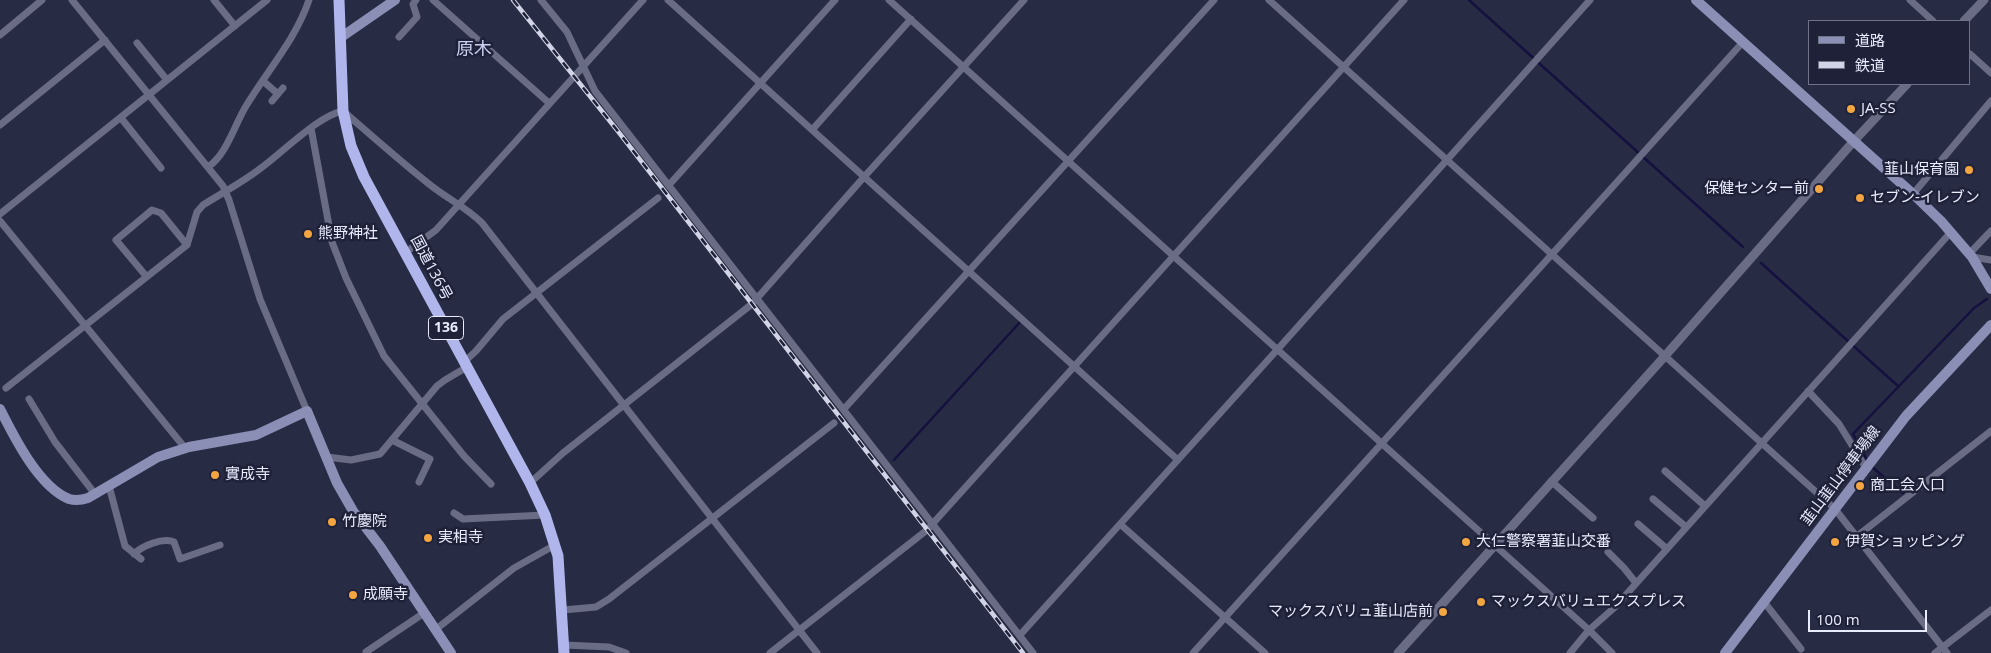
<!DOCTYPE html>
<meta charset="utf-8">
<style>
body{margin:0}
#map{position:relative;width:1991px;height:653px;overflow:hidden;background:#282b44;font-family:"Open Sans","Noto Sans JP",sans-serif}
canvas{display:block}
.legend{position:absolute;left:1808px;top:20px;width:162px;height:65px;box-sizing:border-box;background:#1f2139;border:1px solid #707287;margin:0;padding:6px 9px;list-style:none;font-size:15px;color:#e9ecfd}
.legend li{display:flex;align-items:center;gap:10px;height:25px}
.legend b{width:25px;border:1px solid #707287}
.scale{position:absolute;left:1808px;top:610px;width:119px;height:22px;box-sizing:border-box;border:2px solid #e9ecfd;border-top:0;padding-left:6px;font-size:15px;line-height:18px;white-space:nowrap;color:#e9ecfd;-webkit-text-stroke:4px #1f2139;paint-order:stroke}
</style>
<div id="map">
<canvas width="1991" height="653"></canvas>
<ul class="legend">
<li><b style="height:6px;background:#8b8fb5"></b>道路</li>
<li><b style="height:6px;background:#d1d4e6"></b>鉄道</li>
</ul>
<div class="scale">100 m</div>
</div>
<script>
const g = document.querySelector('canvas').getContext('2d');
g.lineJoin = 'round';
function strokePath(path, color, width, dash) {
  g.strokeStyle = color;
  g.lineWidth = width;
  g.lineCap = dash ? 'butt' : 'round';
  g.setLineDash(dash || []);
  g.stroke(path);
}
function label(font, color, halo, rows, align = 'center') {
  g.font = font + ' "Open Sans","Noto Sans JP",sans-serif';
  g.lineWidth = 5;
  g.setLineDash([]);
  g.textBaseline = 'middle';
  g.strokeStyle = halo;
  g.fillStyle = color;
  for (const [text, x, y, turn = 0] of rows) {
    g.save();
    g.translate(x, y);
    g.rotate((+turn || 0) * Math.PI / 180);
    g.textAlign = isNaN(turn) ? turn : align;
    if (halo) g.strokeText(text, 0, 0);
    g.fillText(text, 0, 0);
    g.restore();
  }
}
strokePath(new Path2D(`
 M 1469,0 L 1743,247
 M 1761,263 L 1898,386
 M 894,460 L 1021,321
 M 1867,460 L 1853,434 L 1974,308 L 1987,299
 M 1872,467 L 1903,493`), '#14113e', 2.5);
strokePath(new Path2D(`
 M 72,0 L 223,186 L 229,200 L 260,299 L 307,411
 M 214,0 L 235,26
 M 433,0 L 549,103
 M 541,0 L 567,32 L 595,91 L 1033,653
 M 668,0 L 1178,460
 M 889,0 L 1589,630 L 1612,653
 M 1269,0 L 1835,509 L 1947,653
 M 1910,0 L 1933,21
 M 0,35 L 42,0
 M 399,37 L 417,17 L 413,4 L 416,0
 M 137,43 L 167,80
 M 1970,54 L 1991,73
 M 263,81 L 278,94
 M 272,101 L 283,88
 M 121,118 L 161,168
 M 0,125 L 105,40
 M 311,128 L 332,242 L 346,278 L 384,356 L 464,456 L 491,484
 M 812,130 L 911,19
 M 208,167 C 227,154 234,126 246,106 C 267,71 296,39 309,0
 M 669,185 L 835,0
 M 1913,194 L 1991,101
 M 0,214 L 267,0
 M 0,221 L 185,448
 M 405,253 L 436,230 L 643,0
 M 1969,254 L 1991,231
 M 1972,257 L 1991,260
 M 146,276 L 116,240 L 152,210 L 161,213 L 187,245
 M 464,362 L 476,351 L 503,319 L 658,198
 M 6,388 L 187,245 L 197,212 L 203,205 C 222,193 243,182 261,168 C 282,153 319,115 343,111 C 372,136 400,161 429,184 C 446,198 466,207 482,223 L 817,653
 M 1808,391 L 1839,424 L 1866,468
 M 29,399 L 55,442 L 95,494
 M 844,409 L 1214,0
 M 392,440 L 430,459 L 419,482
 M 327,457 L 351,460 L 380,454 L 437,386 L 445,380 L 467,367
 M 1665,471 L 1705,506
 M 1551,481 L 1593,518
 M 530,483 L 563,453 L 752,304 L 864,177 L 1024,0
 M 109,486 L 125,546 L 141,559
 M 1653,499 L 1686,527
 M 454,513 L 463,519 L 545,515
 M 1120,524 L 1265,653
 M 1638,524 L 1667,549
 M 1856,537 L 1991,431
 M 1608,552 L 1624,568 L 1636,583
 M 134,554 C 142,546 163,537 174,542 L 180,559 L 220,545
 M 1764,602 L 1801,649
 M 563,610 L 596,607 L 609,599 L 834,423
 M 435,630 L 514,568 L 555,545
 M 1020,635 L 1277,350 L 1590,0
 M 564,645 L 609,647 L 626,653
 M 366,652 L 424,613
 M 770,653 L 927,530 L 1404,0
 M 1193,653 L 1743,42
 M 1570,653 L 1589,630 L 1615,607 L 1951,232
 M 1935,653 L 1991,610`), '#696c84', 7);
strokePath(new Path2D(`
 M 1964,21 L 1984,0
 M 1398,653 L 1665,356 L 1853,142 L 1907,84`), '#696c84', 9);
strokePath(new Path2D(`
 M 1696,0 L 1913,194 L 1941,221 L 1972,257 L 1991,289
 M 340,38 L 395,0
 M 0,409 C 14,437 39,487 69,499 C 76,501 82,500 88,498 L 158,457 L 189,447 L 256,435 L 307,411 L 337,483 L 353,511 L 380,546 L 451,653
 M 1725,653 L 1906,416 L 1991,325`), '#8b8fb5', 10);
strokePath(new Path2D(`
 M 339,0 L 343,111 L 351,146 L 364,177 L 530,483 L 545,515 L 558,556 L 564,653`), '#b0b6ec', 11);
const rail = new Path2D(`
 M 513,0 L 617,130 L 1023,653`);
strokePath(rail, '#d1d4e6', 4.5);
strokePath(rail, '#1f2139', 2.5, [8]);
for (const [x, y, r, color] of [
 [1851,109,5,"#f2a541"],
 [1969,170,5,"#f2a541"],
 [1819,189,5,"#f2a541"],
 [1860,198,5,"#f2a541"],
 [308,234,5,"#f2a541"],
 [215,475,5,"#f2a541"],
 [1860,486,5,"#f2a541"],
 [332,522,5,"#f2a541"],
 [428,538,5,"#f2a541"],
 [1466,542,5,"#f2a541"],
 [1835,542,5,"#f2a541"],
 [353,595,5,"#f2a541"],
 [1481,602,5,"#f2a541"],
 [1443,612,5,"#f2a541"]
]) {
  const dot = new Path2D();
  dot.arc(x, y, r, 0, 2 * Math.PI);
  g.fillStyle = color;
  g.fill(dot);
  strokePath(dot, '#1f2139', 2);
}
for (const [x, y, w] of [
 [446,328,35]
]) {
  const box = new Path2D();
  box.roundRect(x - w / 2, y - 11.5, w, 23, 4);
  g.fillStyle = '#1f2139';
  g.fill(box);
  strokePath(box, '#e9ecfd', 1);
}
label('bold 14px', '#e9ecfd', null, [
 ["136",446,328]
]);
label('15px', '#e9ecfd', '#1f2139', [
 ["JA-SS",1861,109],
 ["韮山保育園",1959,170,"right"],
 ["保健センター前",1809,189,"right"],
 ["セブン-イレブン",1870,198],
 ["熊野神社",318,234],
 ["實成寺",225,475],
 ["商工会入口",1870,486],
 ["竹慶院",342,522],
 ["実相寺",438,538],
 ["大仁警察署韮山交番",1476,542],
 ["伊賀ショッピング",1845,542],
 ["成願寺",363,595],
 ["マックスバリュエクスプレス",1491,602],
 ["マックスバリュ韮山店前",1433,612,"right"]
], 'left');
label('15px', '#e9ecfd', '#1f2139', [
 ["国道136号",431,268,62],
 ["韮山韮山停車場線",1841,476,-53]
]);
label('18px', '#cacff0', '#1f2139', [
 ["原木",474,50]
]);
</script>
